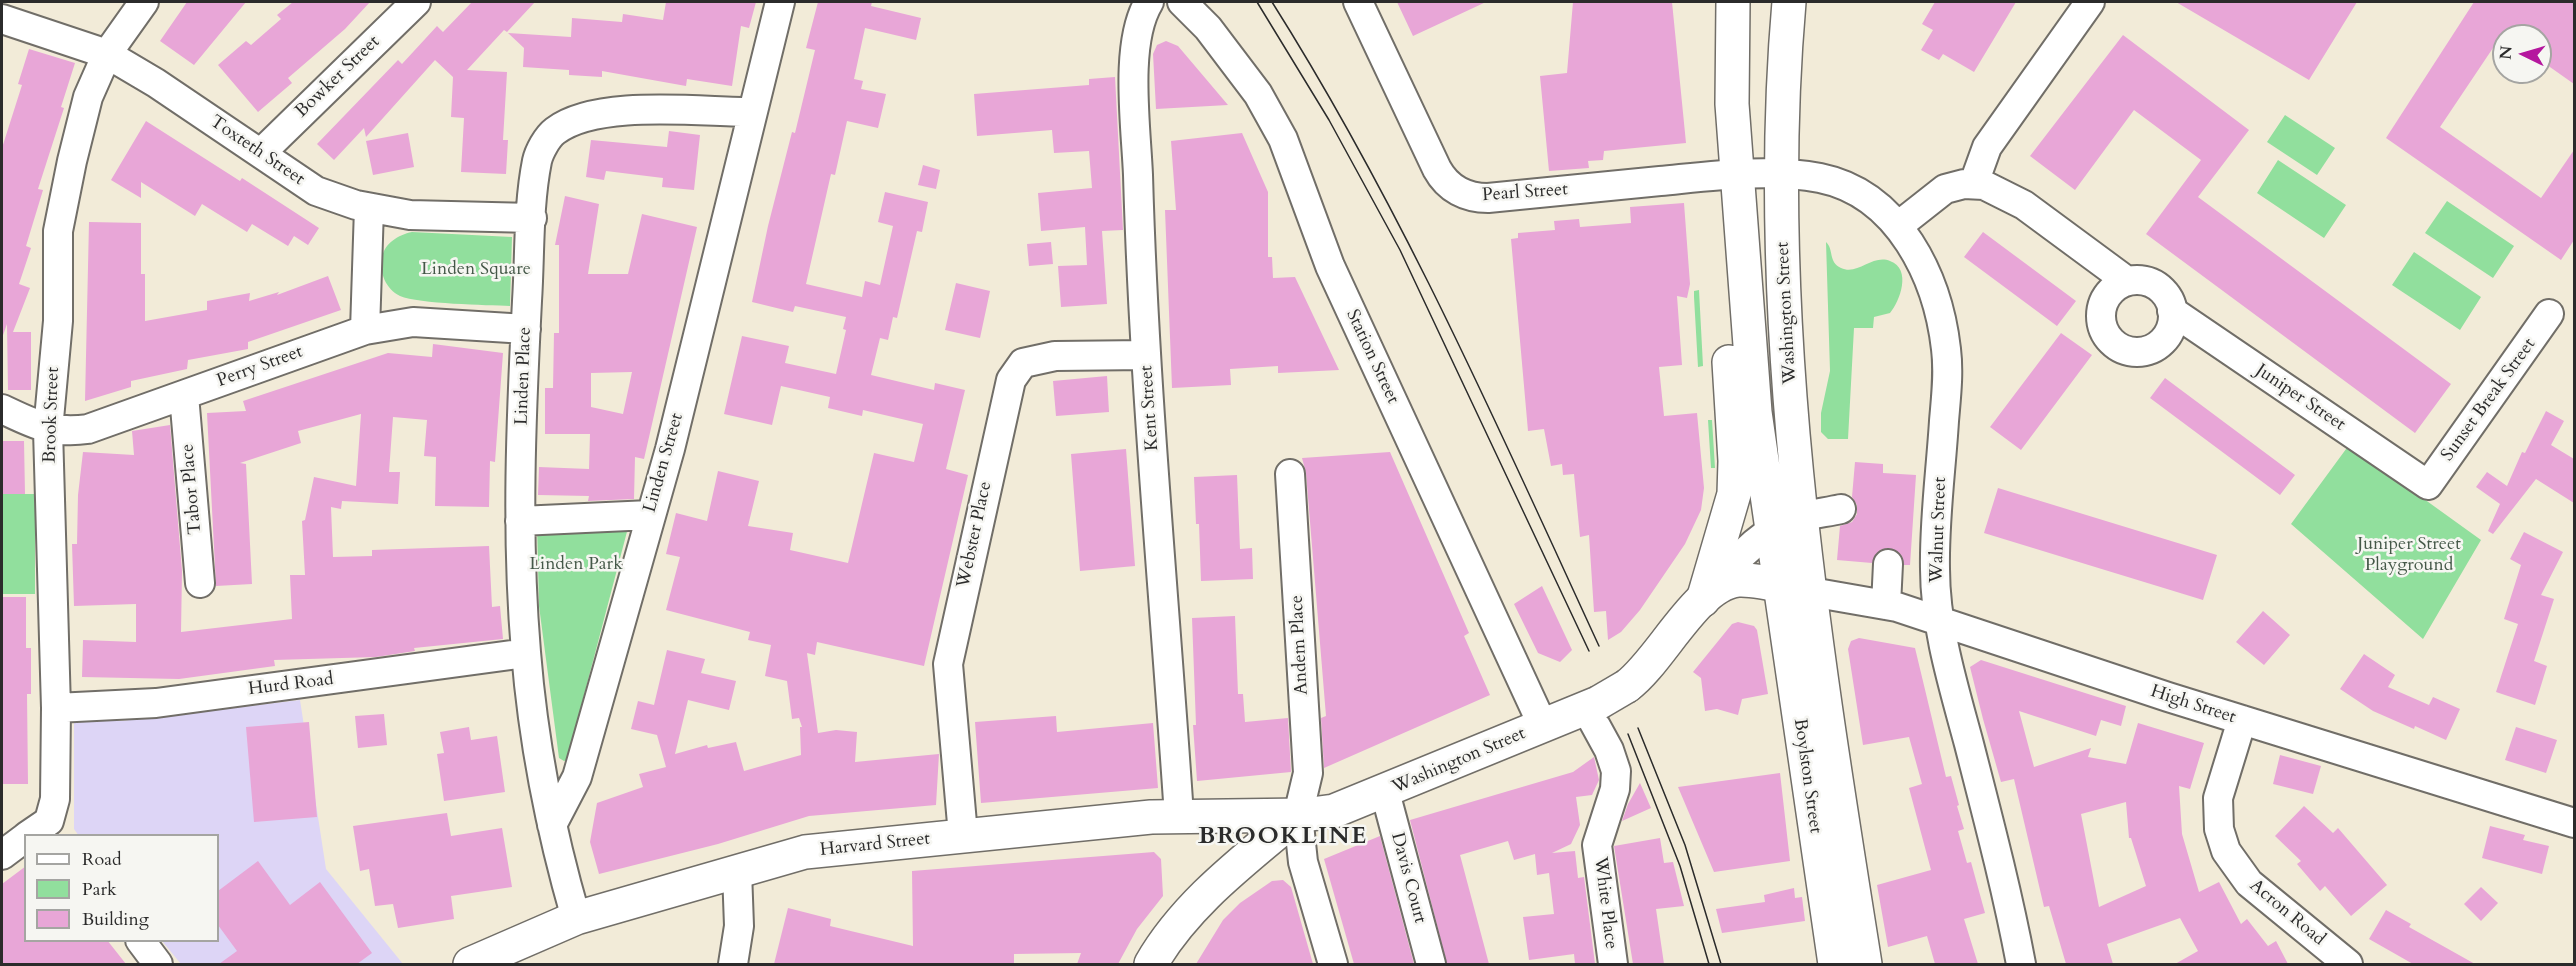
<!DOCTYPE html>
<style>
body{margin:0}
#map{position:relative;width:2576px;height:966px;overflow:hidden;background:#f2ebd8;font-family:Cardo,serif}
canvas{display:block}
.frame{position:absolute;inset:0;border:3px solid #2b2b2b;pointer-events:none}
.legend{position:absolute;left:24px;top:834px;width:195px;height:108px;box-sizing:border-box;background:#f6f6f2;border:2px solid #a5a5a2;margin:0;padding:8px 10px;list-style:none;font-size:18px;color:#2b2b2b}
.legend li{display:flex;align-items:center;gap:12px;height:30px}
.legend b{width:30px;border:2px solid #a5a5a2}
.north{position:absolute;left:2492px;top:24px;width:60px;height:60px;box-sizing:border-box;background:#f6f6f2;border:2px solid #a5a5a2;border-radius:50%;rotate:275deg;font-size:16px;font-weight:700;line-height:24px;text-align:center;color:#2b2b2b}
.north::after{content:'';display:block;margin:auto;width:21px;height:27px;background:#b5179e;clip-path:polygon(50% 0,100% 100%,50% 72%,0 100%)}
</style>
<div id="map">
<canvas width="2576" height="966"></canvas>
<div class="frame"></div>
<ul class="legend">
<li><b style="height:8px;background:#fff"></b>Road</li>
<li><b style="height:16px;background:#91df9d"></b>Park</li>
<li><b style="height:16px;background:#e8a6d7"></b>Building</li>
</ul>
<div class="north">N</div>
</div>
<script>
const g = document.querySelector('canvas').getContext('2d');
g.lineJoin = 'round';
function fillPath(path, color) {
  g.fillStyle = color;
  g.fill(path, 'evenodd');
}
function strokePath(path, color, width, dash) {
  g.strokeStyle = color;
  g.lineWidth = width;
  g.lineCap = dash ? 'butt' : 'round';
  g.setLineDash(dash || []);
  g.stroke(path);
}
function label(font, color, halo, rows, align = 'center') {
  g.font = font + ' Cardo,serif';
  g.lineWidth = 5;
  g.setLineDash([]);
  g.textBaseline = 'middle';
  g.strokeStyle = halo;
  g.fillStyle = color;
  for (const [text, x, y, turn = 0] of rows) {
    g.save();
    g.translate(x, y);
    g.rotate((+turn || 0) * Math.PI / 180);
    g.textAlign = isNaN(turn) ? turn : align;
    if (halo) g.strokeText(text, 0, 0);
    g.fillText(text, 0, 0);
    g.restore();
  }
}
fillPath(new Path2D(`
 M 300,700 L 326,869 L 403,964 L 181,964 L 162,941 L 218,940 L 218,836 L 79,836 L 74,829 L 74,721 L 121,721 Z`), '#ddd5f6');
fillPath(new Path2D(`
 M 2285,115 L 2335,148 L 2317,175 L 2267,142 Z
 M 2278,160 L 2346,205 L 2324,238 L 2257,193 Z
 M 2447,201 L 2514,246 L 2493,278 L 2425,233 Z
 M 412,232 L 512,237 L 510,306 C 487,305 419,304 400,296 C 386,289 379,273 382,257 C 385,243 398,235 412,232 Z
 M 1826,242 C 1834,249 1828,262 1841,268 C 1858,276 1872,254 1890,261 C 1912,269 1900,301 1890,313 L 1874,317 L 1873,328 L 1854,328 L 1848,439 L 1828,439 L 1821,432 L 1821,413 L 1830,371 Z
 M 2414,252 L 2481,297 L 2460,330 L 2392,285 Z
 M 1699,290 L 1703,366 L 1698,367 L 1694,297 L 1694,291 Z
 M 1708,420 L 1712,420 L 1715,468 L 1711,468 Z
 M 2349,445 L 2481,540 L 2423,639 L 2291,524 Z
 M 2,494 L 35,494 L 35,594 L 2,594 Z
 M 629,524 L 567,760 L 564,761 L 559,758 L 539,606 L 537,525 Z`), '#91df9d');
fillPath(new Path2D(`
 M 187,2 L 246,2 L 194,65 L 160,41 Z
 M 293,2 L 370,2 L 345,29 L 288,78 L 292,83 L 258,112 L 218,65 L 246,41 L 251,45 L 281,19 L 277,15 Z
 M 472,2 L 535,2 L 507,32 L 504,30 L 467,70 L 507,72 L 503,140 L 508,140 L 506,174 L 461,172 L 464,118 L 451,117 L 453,77 L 435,60 L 366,137 L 364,128 L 334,160 L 317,144 L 398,60 L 402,64 L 437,26 L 443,32 Z
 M 666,2 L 756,2 L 749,28 L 741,26 L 732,86 L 687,79 L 686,86 L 602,71 L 602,77 L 569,75 L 569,70 L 523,67 L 524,48 L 508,33 L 571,37 L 572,18 L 622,22 L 623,14 L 663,20 Z
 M 818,2 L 872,2 L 871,6 L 921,18 L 916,40 L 865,28 L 854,79 L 863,81 L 861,89 L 886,94 L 878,128 L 847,121 L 835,175 L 831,174 L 806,284 L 862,297 L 865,281 L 880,285 L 893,226 L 878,222 L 885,192 L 928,202 L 922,232 L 917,231 L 897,318 L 893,317 L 888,340 L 880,338 L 871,375 L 934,390 L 935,383 L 965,390 L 946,469 L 968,475 L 924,666 L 817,642 L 815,655 L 807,653 L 818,733 L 836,730 L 857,732 L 855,762 L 939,754 L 936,805 L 809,816 L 718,844 L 599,874 L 590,842 L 597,803 L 643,787 L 639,774 L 666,767 L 657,735 L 631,729 L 638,701 L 654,705 L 667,650 L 705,659 L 701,673 L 736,681 L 729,710 L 688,700 L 675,754 L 707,745 L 708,748 L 736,742 L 744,771 L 801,755 L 800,727 L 802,727 L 799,718 L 792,719 L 787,681 L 765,676 L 771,645 L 748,640 L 750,632 L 666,610 L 680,557 L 666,554 L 676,513 L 707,521 L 718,471 L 759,481 L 748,526 L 793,533 L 790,550 L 848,563 L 874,453 L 914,462 L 923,424 L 863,410 L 862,416 L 828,408 L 830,397 L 781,386 L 772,425 L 724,414 L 742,336 L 789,346 L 785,363 L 836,374 L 846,330 L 843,329 L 846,317 L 795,306 L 793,312 L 752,302 L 768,226 L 792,132 L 795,133 L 815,50 L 806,48 Z
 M 1397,2 L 1486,2 L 1413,36 Z
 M 1573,2 L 1672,2 L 1686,143 L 1604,151 L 1603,160 L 1588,161 L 1589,168 L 1549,171 L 1540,76 L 1567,73 Z
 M 1935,2 L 2016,2 L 1974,72 L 1943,54 L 1939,60 L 1921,50 L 1933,30 L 1922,24 Z
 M 2176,2 L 2357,2 L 2309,80 Z
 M 2474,2 L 2574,2 L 2574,84 L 2540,60 L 2540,36 L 2501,36 L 2440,127 L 2541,198 L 2574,150 L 2574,240 L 2561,260 L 2386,138 Z
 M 2123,35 L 2249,130 L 2198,197 L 2451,384 L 2415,433 L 2146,234 L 2201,160 L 2134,110 L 2075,190 L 2030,156 Z
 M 1166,41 L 1178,46 L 1228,105 L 1156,109 L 1153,54 L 1157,45 Z
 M 29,49 L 75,63 L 61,107 L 64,108 L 38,189 L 43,190 L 26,246 L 31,248 L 19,284 L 30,288 L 13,332 L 31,332 L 31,390 L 8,390 L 7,324 L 2,338 L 2,148 L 22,85 L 18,84 Z
 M 1115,77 L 1123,230 L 1102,231 L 1107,304 L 1061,307 L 1058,266 L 1087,265 L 1085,227 L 1041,231 L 1038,193 L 1092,188 L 1089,151 L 1054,153 L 1052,130 L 977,136 L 974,94 L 1089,85 L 1089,79 Z
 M 146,121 L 240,181 L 242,178 L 319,228 L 308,245 L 294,236 L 288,246 L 252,224 L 247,232 L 202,204 L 195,216 L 141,182 L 141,198 L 111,180 Z
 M 669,131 L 700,135 L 694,190 L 662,187 L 663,178 L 606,171 L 604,180 L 586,177 L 591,140 L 667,147 Z
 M 408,133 L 414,167 L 373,175 L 366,141 Z
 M 1242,133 L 1268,192 L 1268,257 L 1272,257 L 1273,278 L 1295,277 L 1339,370 L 1278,373 L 1278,366 L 1230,369 L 1231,385 L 1172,388 L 1165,210 L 1176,210 L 1171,141 Z
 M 923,165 L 940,170 L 936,189 L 918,185 Z
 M 565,196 L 599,204 L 588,274 L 628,274 L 642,214 L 697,227 L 644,459 L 635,457 L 634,499 L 588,501 L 589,496 L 538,495 L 539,467 L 589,469 L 590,434 L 545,434 L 545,388 L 553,388 L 554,333 L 559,333 L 559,245 L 555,245 ZM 632,372 L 623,414 L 591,407 L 591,373 Z
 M 1684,203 L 1690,284 L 1687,298 L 1677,296 L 1682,365 L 1659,367 L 1664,416 L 1697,413 L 1704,488 L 1701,510 L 1685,544 L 1640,610 L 1621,632 L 1608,640 L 1606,611 L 1594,612 L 1589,535 L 1580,537 L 1574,474 L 1563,475 L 1562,464 L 1551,466 L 1544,429 L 1528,431 L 1511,239 L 1518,238 L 1518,233 L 1555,230 L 1554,221 L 1579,219 L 1580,227 L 1631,223 L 1630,207 Z
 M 89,222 L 141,223 L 141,274 L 145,274 L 145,321 L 207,310 L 207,301 L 250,293 L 249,301 L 279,292 L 277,295 L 328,276 L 341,310 L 248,342 L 248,349 L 188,360 L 187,369 L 131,381 L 131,387 L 85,401 Z
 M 1983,232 L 2076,301 L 2057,326 L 1964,257 Z
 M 1051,242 L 1053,264 L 1029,266 L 1027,244 Z
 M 956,283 L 990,291 L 980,338 L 945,330 Z
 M 2061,333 L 2092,355 L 2021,450 L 1990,427 Z
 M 433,344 L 503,353 L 495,462 L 490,461 L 489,507 L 435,506 L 436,457 L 424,456 L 427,420 L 393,417 L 389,472 L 400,472 L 398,504 L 342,501 L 341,509 L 331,507 L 333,557 L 372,556 L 372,550 L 489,546 L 492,607 L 500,606 L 503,639 L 414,648 L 415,651 L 376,657 L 274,660 L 275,666 L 179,679 L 82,677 L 83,640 L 136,642 L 136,604 L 74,606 L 72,544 L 77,544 L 78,495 L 83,452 L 134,455 L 132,431 L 170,425 L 182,571 L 181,632 L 292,619 L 290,575 L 305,575 L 302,521 L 305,520 L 314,477 L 356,486 L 361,414 L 298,431 L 301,443 L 240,463 L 246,464 L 252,584 L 216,586 L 207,413 L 246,411 L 243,401 L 388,353 L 432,357 Z
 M 1107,376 L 1109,412 L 1056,416 L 1053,381 Z
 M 2165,378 L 2295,475 L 2280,495 L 2150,398 Z
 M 2546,411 L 2564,421 L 2551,445 L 2574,459 L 2574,503 L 2536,479 L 2493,534 L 2488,531 L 2500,504 L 2476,487 L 2487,472 L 2507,486 L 2522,452 L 2525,453 Z
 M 2,441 L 24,441 L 25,494 L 2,494 Z
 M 1126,449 L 1135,566 L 1080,571 L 1071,454 Z
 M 1390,452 L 1469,633 L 1464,636 L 1490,695 L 1324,768 L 1321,718 L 1326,716 L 1306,473 L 1302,458 Z
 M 1855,462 L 1883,464 L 1883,473 L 1916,475 L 1910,565 L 1904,565 L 1902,556 L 1889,548 L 1880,550 L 1872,563 L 1837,560 L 1840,526 L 1852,522 L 1857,514 L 1857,505 L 1852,497 Z
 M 1237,475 L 1240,549 L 1252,548 L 1253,579 L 1201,581 L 1199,524 L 1196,524 L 1194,477 Z
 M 1998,488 L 2217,555 L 2203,600 L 1984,533 Z
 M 2524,532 L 2563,552 L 2541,595 L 2554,599 L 2534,661 L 2547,666 L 2535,705 L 2496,692 L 2518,624 L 2504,619 L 2521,565 L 2510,559 Z
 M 1542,586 L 1572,650 L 1560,662 L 1538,653 L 1514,604 Z
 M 2,597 L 26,597 L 26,648 L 31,648 L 31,694 L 27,694 L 28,784 L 2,784 Z
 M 2263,611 L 2290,635 L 2264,665 L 2236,642 Z
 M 1235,616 L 1238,694 L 1243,694 L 1245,722 L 1288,718 L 1291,772 L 1197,781 L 1193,725 L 1196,725 L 1192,618 Z
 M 1738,622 L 1754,626 L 1757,630 L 1768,694 L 1742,699 L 1738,715 L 1717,709 L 1705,711 L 1701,678 L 1693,672 L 1732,624 Z
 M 1859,638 L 1915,648 L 1946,777 L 1951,776 L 1959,805 L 1957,806 L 1964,829 L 1958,831 L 1967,863 L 1971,862 L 1985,913 L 1964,919 L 1978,964 L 1935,964 L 1927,936 L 1888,947 L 1877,885 L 1931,870 L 1909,788 L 1922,784 L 1909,737 L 1863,745 L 1848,649 L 1851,641 Z
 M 2364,654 L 2395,675 L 2388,687 L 2429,705 L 2433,697 L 2460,709 L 2446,740 L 2415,726 L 2414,729 L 2373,711 L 2340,689 Z
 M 1981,660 L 2126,706 L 2121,726 L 2101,720 L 2096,736 L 2019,711 L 2034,767 L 2091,748 L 2088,757 L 2126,764 L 2138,723 L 2204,743 L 2190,789 L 2179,786 L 2182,834 L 2199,892 L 2219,882 L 2241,924 L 2247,919 L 2268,946 L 2276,941 L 2288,964 L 2175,964 L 2198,951 L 2180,918 L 2107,944 L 2113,964 L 2066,964 L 2049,906 L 2044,907 L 2014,779 L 2001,782 L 1983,719 L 1970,667 ZM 2126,802 L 2129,838 L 2131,838 L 2146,886 L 2099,907 L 2081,814 Z
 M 384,714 L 387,745 L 358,748 L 355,716 Z
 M 1056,716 L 1057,732 L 1153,723 L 1158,788 L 981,803 L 975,722 Z
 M 309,722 L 317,817 L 254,822 L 246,727 Z
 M 469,727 L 471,740 L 497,736 L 505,792 L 444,801 L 437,754 L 444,753 L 440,732 Z
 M 2516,727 L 2557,740 L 2546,773 L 2505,760 Z
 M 2280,755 L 2321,766 L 2313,794 L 2273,784 Z
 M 1594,757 L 1599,780 L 1592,795 L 1576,797 L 1580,825 L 1571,844 L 1552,853 L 1575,851 L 1578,878 L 1584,877 L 1595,964 L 1575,964 L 1574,954 L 1529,960 L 1523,917 L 1554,914 L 1549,873 L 1537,875 L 1535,854 L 1514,860 L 1508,841 L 1460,855 L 1489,964 L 1447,964 L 1410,820 L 1573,772 Z
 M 1780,773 L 1790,861 L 1714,872 L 1678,787 Z
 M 1640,783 L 1651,808 L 1622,821 L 1628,804 Z
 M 2304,806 L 2333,833 L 2338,828 L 2387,885 L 2351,916 L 2325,886 L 2320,891 L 2297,864 L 2301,861 L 2275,836 Z
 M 447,813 L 451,836 L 502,828 L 512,887 L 451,896 L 454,919 L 398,928 L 393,904 L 375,906 L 369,869 L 360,871 L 353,826 Z
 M 2490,826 L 2525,835 L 2523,840 L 2549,846 L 2542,874 L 2482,858 Z
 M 1380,836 L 1414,964 L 1354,964 L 1324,859 Z
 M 1660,838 L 1664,863 L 1673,862 L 1684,906 L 1656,909 L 1664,964 L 1633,964 L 1614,846 Z
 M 1154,852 L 1161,859 L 1163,896 L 1137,929 L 1118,964 L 1077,964 L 1081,953 L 1014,954 L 1014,964 L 774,964 L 788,908 L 831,919 L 830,926 L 913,946 L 912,871 Z
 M 258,861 L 290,905 L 320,882 L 372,953 L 357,964 L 219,964 L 237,951 L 218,925 L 218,891 Z
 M 26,866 L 26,940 L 107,940 L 126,964 L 2,964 L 2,884 Z
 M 1283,880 L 1291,887 L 1313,964 L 1196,964 L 1223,920 L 1240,903 L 1272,881 Z
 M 2481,887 L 2498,903 L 2481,921 L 2464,904 Z
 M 1794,888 L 1795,898 L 1802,897 L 1805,921 L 1722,933 L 1716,909 L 1765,902 L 1764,895 Z
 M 2386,910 L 2411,924 L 2409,927 L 2475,964 L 2413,964 L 2369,939 Z`), '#e8a6d7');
const minor = new Path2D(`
 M 1149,2 C 1124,43 1136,126 1138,175 C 1144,389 1165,603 1179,816
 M 1182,2 L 1208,28 L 1258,94 L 1283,139 L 1330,266 L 1543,726
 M 1358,2 L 1437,169 C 1448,189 1466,198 1488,198 C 1545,192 1603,187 1660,181 C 1712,176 1768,168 1820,178 C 1899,194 1938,278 1946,349 C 1949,373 1946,397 1944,421 C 1941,470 1934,520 1935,569 C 1935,628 1954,688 1969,744 C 1988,818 2007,890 2021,964
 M 2,19 L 107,54 L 156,83 L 316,191 L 356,205 L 410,215 L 532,218
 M 261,153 L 416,2
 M 1974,183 L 1987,147 L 2090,2
 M 1898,226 L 1945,189 L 1964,184 L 1984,185 L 2024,205 L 2127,281
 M2101 316a36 36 0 1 1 72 0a36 36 0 1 1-72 0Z
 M 2172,311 L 2428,485 L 2549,314
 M 365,330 L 369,208
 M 184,395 L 200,583
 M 2,409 C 34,424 51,434 88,429 L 365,330 L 413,322 L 526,329
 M 1290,474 L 1308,773 L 1298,815 L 1303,862 L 1333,964
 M 520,521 L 650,515
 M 1811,592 L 1897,607 L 2168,697 L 2574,823
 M 1708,594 C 1729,567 1755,537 1787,522 C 1803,514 1824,513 1841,509
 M 1886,605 L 1888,564
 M 56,708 L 156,703 L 526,653
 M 1586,708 L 1609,750 L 1616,771 L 1615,789 L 1597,845 L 1613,964
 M 2242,720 L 2218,798 L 2219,829 L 2226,851 L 2249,883 L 2348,964
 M 1385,792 L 1431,964
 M 552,825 L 577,777 L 670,449 L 780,2
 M 963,835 L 948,664 L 1011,380 L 1023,363 L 1055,356 L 1146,355
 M 27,836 L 49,821 L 55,799 L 56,708 L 48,430 L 58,321 L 58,231 L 72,161 L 88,97 L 107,54 L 144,2
 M 2,855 L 26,837
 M 576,918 C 551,832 533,741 526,652 C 516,535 521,418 527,301 C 530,255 528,206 537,161 C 539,152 547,137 555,131 C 597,99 699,112 752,112
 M 140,940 L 158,964
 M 733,964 L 739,926 L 737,871`);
const major = new Path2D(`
 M 1627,686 C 1661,661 1696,584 1738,580 C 1760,579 1785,587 1806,591
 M 470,964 L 576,918 L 805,852 L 1151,817 L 1304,815 L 1334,811 L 1598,703
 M 1151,964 C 1186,903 1245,860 1298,815`);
const highway = new Path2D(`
 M 1733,2 L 1732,104 L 1755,412 L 1835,964
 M 1789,2 C 1761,321 1815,649 1865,964
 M 1703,600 L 1734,494 L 1735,461 L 1729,362`);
strokePath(minor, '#716e68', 32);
strokePath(major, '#716e68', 36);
strokePath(highway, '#716e68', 36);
strokePath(minor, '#fff', 28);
strokePath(major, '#fff', 33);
strokePath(highway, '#fff', 33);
strokePath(new Path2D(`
 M 1257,2 L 1329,120 L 1400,250 L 1589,651
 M 1272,2 C 1401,206 1498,427 1599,646
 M 1638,728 L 1685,845 L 1721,964
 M 1628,734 L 1680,866 L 1709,964`), '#2b2b2b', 1.5);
const majorBridge = new Path2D(`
 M 1598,703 L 1627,686`);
strokePath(majorBridge, '#716e68', 36, []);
strokePath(majorBridge, '#fff', 33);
label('18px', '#2b2b2b', '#f6f6f2', [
 ["Bowker Street",338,77,-44],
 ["Toxteth Street",257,151,34],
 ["Pearl Street",1525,193,-4],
 ["Washington Street",1787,313,-93],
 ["Station Street",1372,357,65],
 ["Perry Street",260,367,-20],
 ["Linden Place",524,376,-88],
 ["Juniper Street",2300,398,34],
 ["Sunset Break Street",2489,400,-54],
 ["Kent Street",1150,408,-94],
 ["Brook Street",52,415,-88],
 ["Linden Street",664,463,-74],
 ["Tabor Place",192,489,-95],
 ["Walnut Street",1939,530,-88],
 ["Webster Place",975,535,-78],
 ["Andem Place",1300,645,-93],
 ["Hurd Road",291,685,-7],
 ["High Street",2193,705,18],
 ["Washington Street",1459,761,-23],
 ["Boylston Street",1807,776,82],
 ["Harvard Street",875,845,-6],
 ["Davis Court",1408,878,75],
 ["White Place",1605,903,83],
 ["Acron Road",2287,913,40]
]);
label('18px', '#445848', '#f6f6f2', [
 ["Linden Square",476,270],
 ["Juniper Street",2409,545],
 ["Playground",2409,566],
 ["Linden Park",576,565]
]);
g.letterSpacing = '1.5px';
label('bold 24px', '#2b2b2b', '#f6f6f2', [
 ["BROOKLINE",1283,837]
]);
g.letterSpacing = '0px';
</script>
